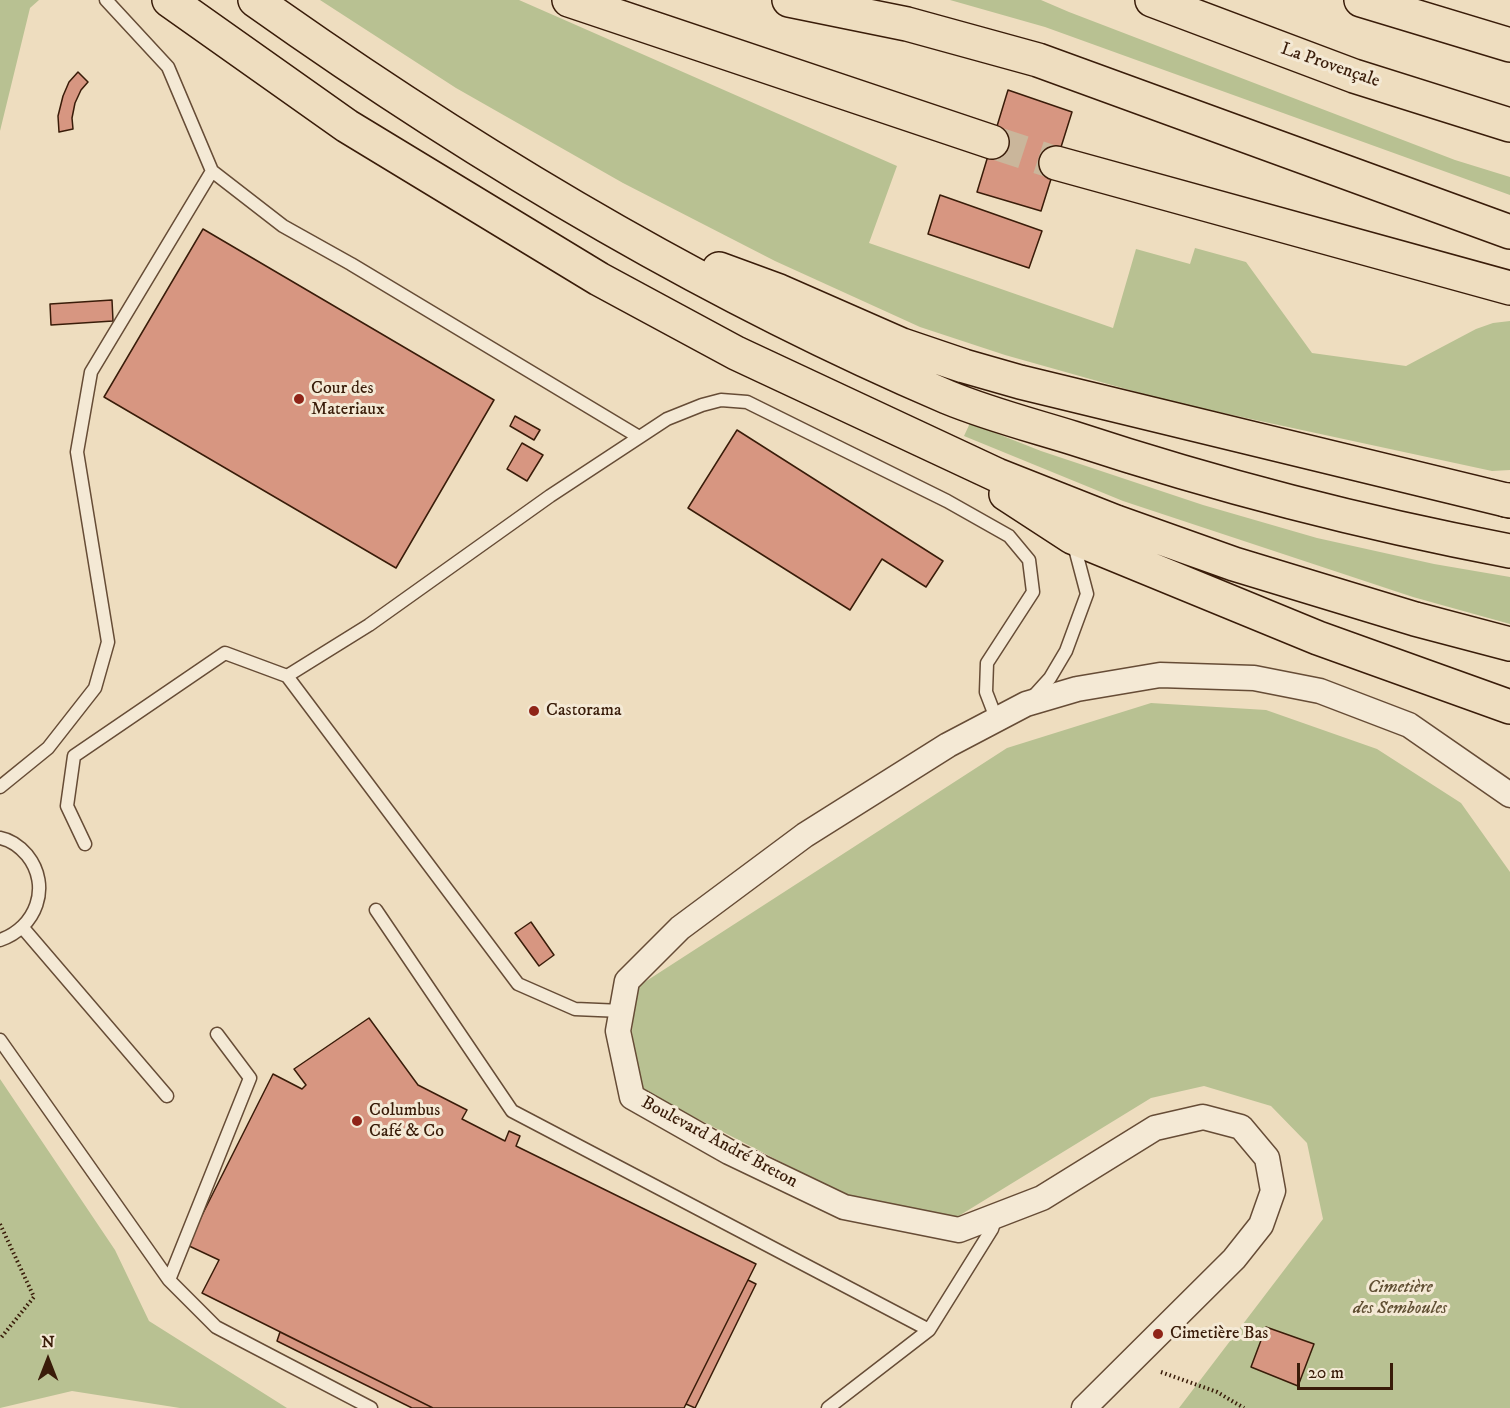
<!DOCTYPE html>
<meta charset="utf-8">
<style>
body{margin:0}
#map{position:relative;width:1510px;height:1408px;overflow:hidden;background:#eeddbf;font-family:"IM FELL DW Pica",serif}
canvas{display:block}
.north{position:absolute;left:18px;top:1330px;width:60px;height:60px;-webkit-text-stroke:4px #f4e9d5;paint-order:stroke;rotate:0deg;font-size:16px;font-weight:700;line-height:24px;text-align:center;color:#391c09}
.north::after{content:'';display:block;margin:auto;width:21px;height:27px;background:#391c09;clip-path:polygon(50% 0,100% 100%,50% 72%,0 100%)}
.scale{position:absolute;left:1297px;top:1363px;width:96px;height:27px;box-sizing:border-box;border:3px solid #391c09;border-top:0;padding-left:8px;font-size:18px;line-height:21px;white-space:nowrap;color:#391c09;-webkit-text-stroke:4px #f4e9d5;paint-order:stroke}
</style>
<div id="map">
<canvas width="1510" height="1408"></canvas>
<div class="north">N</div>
<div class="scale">20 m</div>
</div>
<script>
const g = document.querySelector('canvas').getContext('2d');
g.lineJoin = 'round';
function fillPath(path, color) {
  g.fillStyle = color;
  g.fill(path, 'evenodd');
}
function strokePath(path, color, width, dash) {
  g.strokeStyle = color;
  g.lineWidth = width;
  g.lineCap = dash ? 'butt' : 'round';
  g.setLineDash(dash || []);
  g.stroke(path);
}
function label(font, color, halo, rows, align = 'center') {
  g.font = font + ' "IM FELL DW Pica",serif';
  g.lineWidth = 6;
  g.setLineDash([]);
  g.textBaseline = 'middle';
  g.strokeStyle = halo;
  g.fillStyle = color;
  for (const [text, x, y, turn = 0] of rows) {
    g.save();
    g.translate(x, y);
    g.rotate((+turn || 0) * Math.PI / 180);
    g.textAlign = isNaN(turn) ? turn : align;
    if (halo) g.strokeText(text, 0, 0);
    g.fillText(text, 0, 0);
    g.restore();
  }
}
fillPath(new Path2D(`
 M 0,0 L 39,0 L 30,8 L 0,131 Z
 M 320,0 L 519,0 L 897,166 L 869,243 L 1113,328 L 1136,249 L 1190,264 L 1195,248 L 1246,262 L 1312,353 L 1406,366 L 1476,329 L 1493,323 L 1510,321 L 1510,470 L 1492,471 L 1172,402 L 1005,355 L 920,327 L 775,261 L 623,183 L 456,88 Z
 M 950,0 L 1041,0 L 1069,12 L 1455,160 L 1510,177 L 1510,195 L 1045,27 Z
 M 970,423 L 1041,451 L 1203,505 L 1317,538 L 1434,564 L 1510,577 L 1510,624 L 1413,597 L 1123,501 L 964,436 Z
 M 1151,703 L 1266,710 L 1377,749 L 1461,803 L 1510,872 L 1510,1408 L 1179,1408 L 1323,1219 L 1307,1143 L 1271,1106 L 1204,1086 L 1151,1098 L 957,1217 L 843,1194 L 640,1089 L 632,1031 L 637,987 L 1007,748 Z
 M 0,1079 L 115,1250 L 149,1321 L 287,1408 L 180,1408 L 72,1391 L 0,1408 Z`), '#b8c192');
const building = new Path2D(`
 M 78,72 L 88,82 L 81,90 L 75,103 L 72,118 L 73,129 L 59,132 L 58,116 L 63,96 L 69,82 Z
 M 1008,90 L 1072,112 L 1041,211 L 977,192 Z
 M 940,195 L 1042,231 L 1029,268 L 928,234 Z
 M 203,229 L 494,400 L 396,568 L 104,397 Z
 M 112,300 L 113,321 L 51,325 L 50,304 Z
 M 515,416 L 540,430 L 534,440 L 510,426 Z
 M 737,430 L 943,561 L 926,587 L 882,559 L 850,610 L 688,508 Z
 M 522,443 L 543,455 L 527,481 L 507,469 Z
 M 531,922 L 554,955 L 539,966 L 515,933 Z
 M 369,1018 L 418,1085 L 467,1110 L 462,1119 L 505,1141 L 509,1131 L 520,1136 L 516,1146 L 756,1264 L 684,1408 L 433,1408 L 202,1293 L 219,1260 L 187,1245 L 273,1074 L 302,1089 L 306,1085 L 294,1069 Z
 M 748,1280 L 756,1284 L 695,1408 L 686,1404 Z
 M 1266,1327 L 1314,1344 L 1298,1386 L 1251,1367 Z
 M 280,1332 L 433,1408 L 412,1408 L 277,1341 Z`);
fillPath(building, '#d79681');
strokePath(building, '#391c09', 1.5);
strokePath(new Path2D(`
 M 992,142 L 1056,163`), '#cab69b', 33, [33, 16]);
const service = new Path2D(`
 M 106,0 L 168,67 L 212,171 L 283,226 L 351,264 L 639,437
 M 287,676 L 369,625 L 550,496 L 667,419 L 702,405 L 721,400 L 747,402 L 947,501 L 1009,536 L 1029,560 L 1033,592 L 987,663 L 986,692 L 996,718
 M 1031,699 L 1050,678 L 1066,651 L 1087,594 L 1073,541
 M 0,787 L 48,748 L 95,688 L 108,642 L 77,452 L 91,372 L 212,171
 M 0,838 C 11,840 20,847 27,855 C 52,886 36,928 0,940
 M 85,844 L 67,806 L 74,756 L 225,653 L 287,676 L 518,984 L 575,1009 L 622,1011
 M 376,910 L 512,1111 L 929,1330
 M 23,928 L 167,1096
 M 217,1034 L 250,1078 L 169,1280 L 216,1327 L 371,1408
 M 0,1040 L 169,1280
 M 828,1408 L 929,1330 L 992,1229 L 996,1217`);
const minor = new Path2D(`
 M 1084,1408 L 1234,1259 L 1261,1225 L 1273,1191 L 1267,1158 L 1241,1127 L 1203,1117 L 1155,1128 L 1042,1198 L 959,1230 L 844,1207 L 729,1152 L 632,1097 L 618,1031 L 627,981 L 680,928 L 805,835 L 948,745 L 1026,704 L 1077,689 L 1160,675 L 1254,678 L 1320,691 L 1409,725 L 1510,795`);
const primary = new Path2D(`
 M 169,0 L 347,126 L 599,279 L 736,353 L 997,475 L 1116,522 L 1234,564 L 1415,619 L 1510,644
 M 255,0 C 472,154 702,292 947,397 C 988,414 1031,425 1073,438 C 1216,485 1362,523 1510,551
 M 719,269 L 779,291 L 902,345 L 964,366 L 1020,382 L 1510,501
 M 1006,494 L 1072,537 L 1318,638 L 1510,707`);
const motorway = new Path2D(`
 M 569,0 L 992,142
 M 789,0 L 907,24 L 1038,60 L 1510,232
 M 1152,0 L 1354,76 L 1510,125
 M 1361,0 L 1510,45
 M 1056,163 L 1510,288
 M 1506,500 L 1510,500`);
strokePath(service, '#664c36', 15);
strokePath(minor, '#664c36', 27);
strokePath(primary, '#391c09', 36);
strokePath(motorway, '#391c09', 36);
strokePath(new Path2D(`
 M 0,1224 L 34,1297 L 0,1339
 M 1161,1372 L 1217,1392 L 1244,1408`), '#391c09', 4, [1.5, 3]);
strokePath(service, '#f4e9d5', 12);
strokePath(minor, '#f4e9d5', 24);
strokePath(primary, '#eeddbf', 33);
strokePath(motorway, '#eeddbf', 33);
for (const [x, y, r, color] of [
 [299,399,6,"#8f2418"],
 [534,711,6,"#8f2418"],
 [357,1121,6,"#8f2418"],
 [1158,1334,6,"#8f2418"]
]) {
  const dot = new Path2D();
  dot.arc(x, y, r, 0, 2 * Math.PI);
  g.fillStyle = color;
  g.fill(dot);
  strokePath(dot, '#f4e9d5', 2);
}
label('18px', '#391c09', '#f4e9d5', [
 ["La Provençale",1330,66,19],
 ["Boulevard André Breton",719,1143,28]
]);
label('18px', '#391c09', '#f4e9d5', [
 ["Cour des",311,389],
 ["Materiaux",311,410],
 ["Castorama",546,711],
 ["Columbus",369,1111],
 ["Café & Co",369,1132],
 ["Cimetière Bas",1170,1334]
], 'left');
label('italic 18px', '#5f4e32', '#f4e9d5', [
 ["Cimetière",1400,1288],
 ["des Semboules",1400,1309]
]);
</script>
